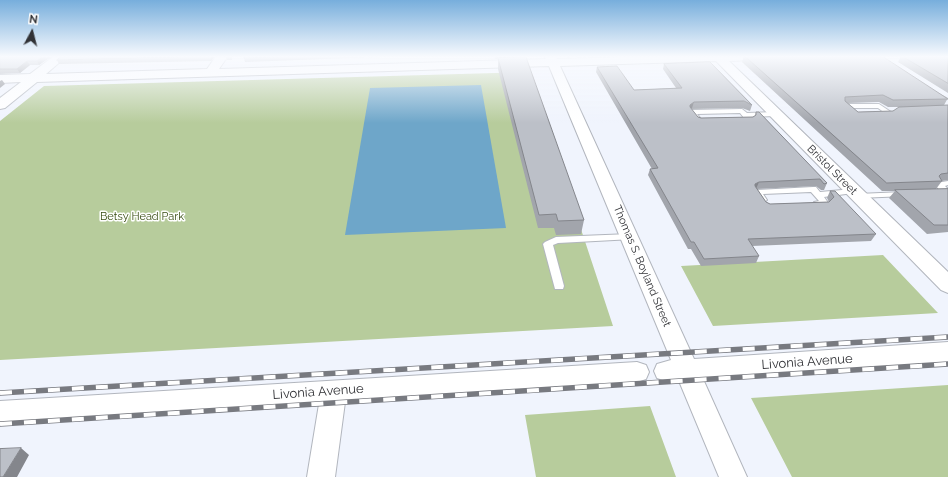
<!DOCTYPE html>
<style>
body{margin:0}
#map{position:relative;width:948px;height:477px;overflow:hidden;background:#f0f4fd;font-family:Raleway,sans-serif}
canvas{display:block}
.north{position:absolute;left:12px;top:12px;width:40px;height:40px;-webkit-text-stroke:3px #fff;paint-order:stroke;rotate:7deg;font-size:11px;font-weight:700;line-height:16px;text-align:center;color:#313236}
.north::after{content:'';display:block;margin:auto;width:14px;height:18px;background:#313236;clip-path:polygon(50% 0,100% 100%,50% 72%,0 100%)}
</style>
<div id="map">
<canvas width="948" height="477"></canvas>
<div class="north">N</div>
</div>
<script>
const g = document.querySelector('canvas').getContext('2d');
g.lineJoin = 'round';
function fillPath(path, color) {
  g.fillStyle = color;
  g.fill(path, 'evenodd');
}
function strokePath(path, color, width, dash) {
  g.strokeStyle = color;
  g.lineWidth = width;
  g.lineCap = dash ? 'butt' : 'round';
  g.setLineDash(dash || []);
  g.stroke(path);
}
function label(font, color, halo, rows, align = 'center') {
  g.font = font + ' Raleway,sans-serif';
  g.lineWidth = 3;
  g.setLineDash([]);
  g.textBaseline = 'middle';
  g.strokeStyle = halo;
  g.fillStyle = color;
  for (const [text, x, y, turn = 0] of rows) {
    g.save();
    g.translate(x, y);
    g.rotate((+turn || 0) * Math.PI / 180);
    g.textAlign = isNaN(turn) ? turn : align;
    if (halo) g.strokeText(text, 0, 0);
    g.fillText(text, 0, 0);
    g.restore();
  }
}
fillPath(new Path2D(`
 M 529,72 L 613,326 L 0,360 L 0,121 L 44,86 Z
 M 883,255 L 938,313 L 713,326 L 681,266 Z
 M 948,385 L 948,477 L 792,477 L 751,398 Z
 M 650,406 L 676,477 L 536,477 L 525,415 Z`), '#b7cc9c');
fillPath(new Path2D(`
 M 481,85 L 506,228 L 345,235 L 370,88 Z`), '#6ea6c9');
const lane = new Path2D(`
 M 844,104 L 879,104 L 894,114 L 889,117 L 854,118 L 842,107 L 842,105 ZM 850,108 L 878,108 L 885,113 L 856,114 Z
 M 742,109 L 747,113 L 775,112 L 778,114 L 775,116 L 751,117 L 753,120 L 752,121 L 741,122 L 738,120 L 739,119 L 744,118 L 740,113 L 697,114 L 701,119 L 698,121 L 696,120 L 689,112 L 692,110 Z
 M 948,181 L 948,185 L 945,186 L 948,189 L 948,196 L 945,196 L 935,185 L 936,183 Z
 M 813,187 L 816,187 L 820,192 L 853,189 L 857,191 L 853,193 L 824,197 L 829,204 L 825,207 L 814,206 L 813,204 L 814,202 L 819,201 L 811,192 L 763,194 L 767,200 L 763,203 L 760,202 L 753,192 L 757,190 Z
 M 903,192 L 907,194 L 906,196 L 858,198 L 854,196 L 858,194 Z
 M 630,234 L 633,235 L 634,237 L 633,239 L 558,243 L 553,245 L 564,286 L 563,289 L 555,289 L 543,244 L 545,242 L 556,237 Z`);
const street = new Path2D(`
 M 54,56 L 67,56 L 46,74 L 207,69 L 216,56 L 228,56 L 219,69 L 546,59 L 544,56 L 556,56 L 557,59 L 665,56 L 784,56 L 782,58 L 778,59 L 729,61 L 948,272 L 948,293 L 941,290 L 716,61 L 560,66 L 694,359 L 948,342 L 948,362 L 703,379 L 747,477 L 719,477 L 679,381 L 666,381 L 657,378 L 654,371 L 657,364 L 671,360 L 549,66 L 37,82 L 5,108 L 0,109 L 0,98 L 21,82 L 0,83 L 0,75 L 30,74 Z
 M 637,362 L 646,365 L 649,372 L 646,379 L 637,382 L 345,402 L 335,477 L 307,477 L 319,404 L 0,425 L 0,401 Z`);
strokePath(lane, '#b2b6be', 2);
strokePath(street, '#b2b6be', 2);
fillPath(lane, '#fff');
fillPath(street, '#fff');
const rail = new Path2D(`
 M 0,393 L 948,337
 M 0,424 L 948,364`);
strokePath(rail, '#787a80', 5.5);
strokePath(rail, '#fff', 4, [12]);
fillPath(new Path2D(`
 M 0,56 L 52,56 L 39,65 L 30,65 L 20,73 L 0,74 Z
 M 215,56 L 211,61 L 59,64 L 57,60 Z
 M 226,56 L 232,56 L 232,60 L 227,60 Z
 M 246,56 L 380,56 L 380,57 L 245,62 L 244,58 Z
 M 494,56 L 522,56 L 522,57 L 584,220 L 581,234 L 556,235 L 554,228 L 538,228 L 498,69 L 498,59 L 495,59 Z
 M 744,56 L 871,56 L 948,98 L 944,105 L 948,105 L 948,180 L 942,181 L 936,189 L 907,190 L 948,189 L 948,232 L 927,234 L 889,198 L 895,191 L 882,191 L 742,62 ZM 879,102 L 888,107 L 904,107 L 893,111 L 858,112 L 848,103 Z
 M 901,56 L 948,56 L 948,93 L 898,62 Z
 M 664,64 L 752,105 L 750,111 L 742,108 L 691,109 L 698,117 L 701,118 L 753,117 L 755,116 L 756,112 L 827,183 L 824,190 L 821,190 L 816,186 L 757,189 L 766,202 L 770,204 L 829,202 L 827,198 L 830,191 L 876,234 L 871,241 L 752,246 L 759,256 L 756,263 L 701,266 L 691,249 L 688,249 L 648,175 L 650,169 L 652,169 L 596,72 L 597,67 L 634,90 L 676,88 L 663,69 Z`), '#a2a5ac');
fillPath(new Path2D(`
 M 44,56 L 52,56 L 39,65 L 37,61 Z
 M 210,56 L 215,56 L 211,61 Z
 M 27,61 L 30,65 L 20,73 L 17,69 Z
 M 2,80 L 5,84 L 0,88 L 0,81 Z
 M 694,102 L 692,108 L 688,111 L 690,105 Z
 M 759,182 L 756,189 L 752,191 L 755,184 Z
 M 21,448 L 29,455 L 17,477 L 3,477 Z`), '#84868c');
const building = new Path2D(`
 M 0,56 L 44,56 L 37,61 L 27,61 L 17,69 L 0,69 Z
 M 62,56 L 210,56 L 57,60 Z
 M 246,56 L 304,56 L 244,58 Z
 M 745,56 L 882,56 L 948,99 L 893,100 L 883,95 L 845,97 L 845,101 L 858,112 L 893,111 L 899,107 L 948,105 L 948,173 L 941,174 L 939,176 L 942,181 L 887,183 Z
 M 902,56 L 948,56 L 948,83 Z
 M 526,57 L 584,220 L 558,221 L 556,214 L 539,215 L 498,58 Z
 M 710,62 L 752,105 L 744,101 L 694,102 L 690,105 L 690,107 L 698,117 L 701,118 L 753,117 L 756,115 L 756,112 L 759,112 L 827,183 L 824,184 L 820,179 L 759,182 L 755,184 L 755,186 L 766,202 L 770,204 L 829,202 L 834,197 L 830,191 L 835,191 L 876,234 L 748,239 L 759,256 L 704,259 L 694,242 L 691,242 L 650,169 L 658,168 L 597,67 L 617,66 L 634,90 L 682,88 L 664,64 Z
 M 948,189 L 948,225 L 934,225 L 895,190 Z
 M 21,448 L 3,477 L 0,477 L 0,449 Z`);
fillPath(building, '#bcc0c8');
strokePath(building, '#84868c', 1);
const sky = g.createLinearGradient(0, 0, 0, 123);
sky.addColorStop(0, '#77aedc');
sky.addColorStop(0.46, '#f8fafe');
sky.addColorStop(1, '#f8fafe00');
g.fillStyle = sky;
g.fillRect(0, 0, 948, 123);
label('11px', '#313236', '#fff', [
 ["Bristol Street",832,170,45],
 ["Thomas S. Boyland Street",642,266,67]
]);
label('11px', '#364b11', '#fff', [
 ["Betsy Head Park",142,217]
]);
label('13px', '#313236', '#fff', [
 ["Livonia Avenue",807,362,-4],
 ["Livonia Avenue",318,392,-4]
]);
</script>
